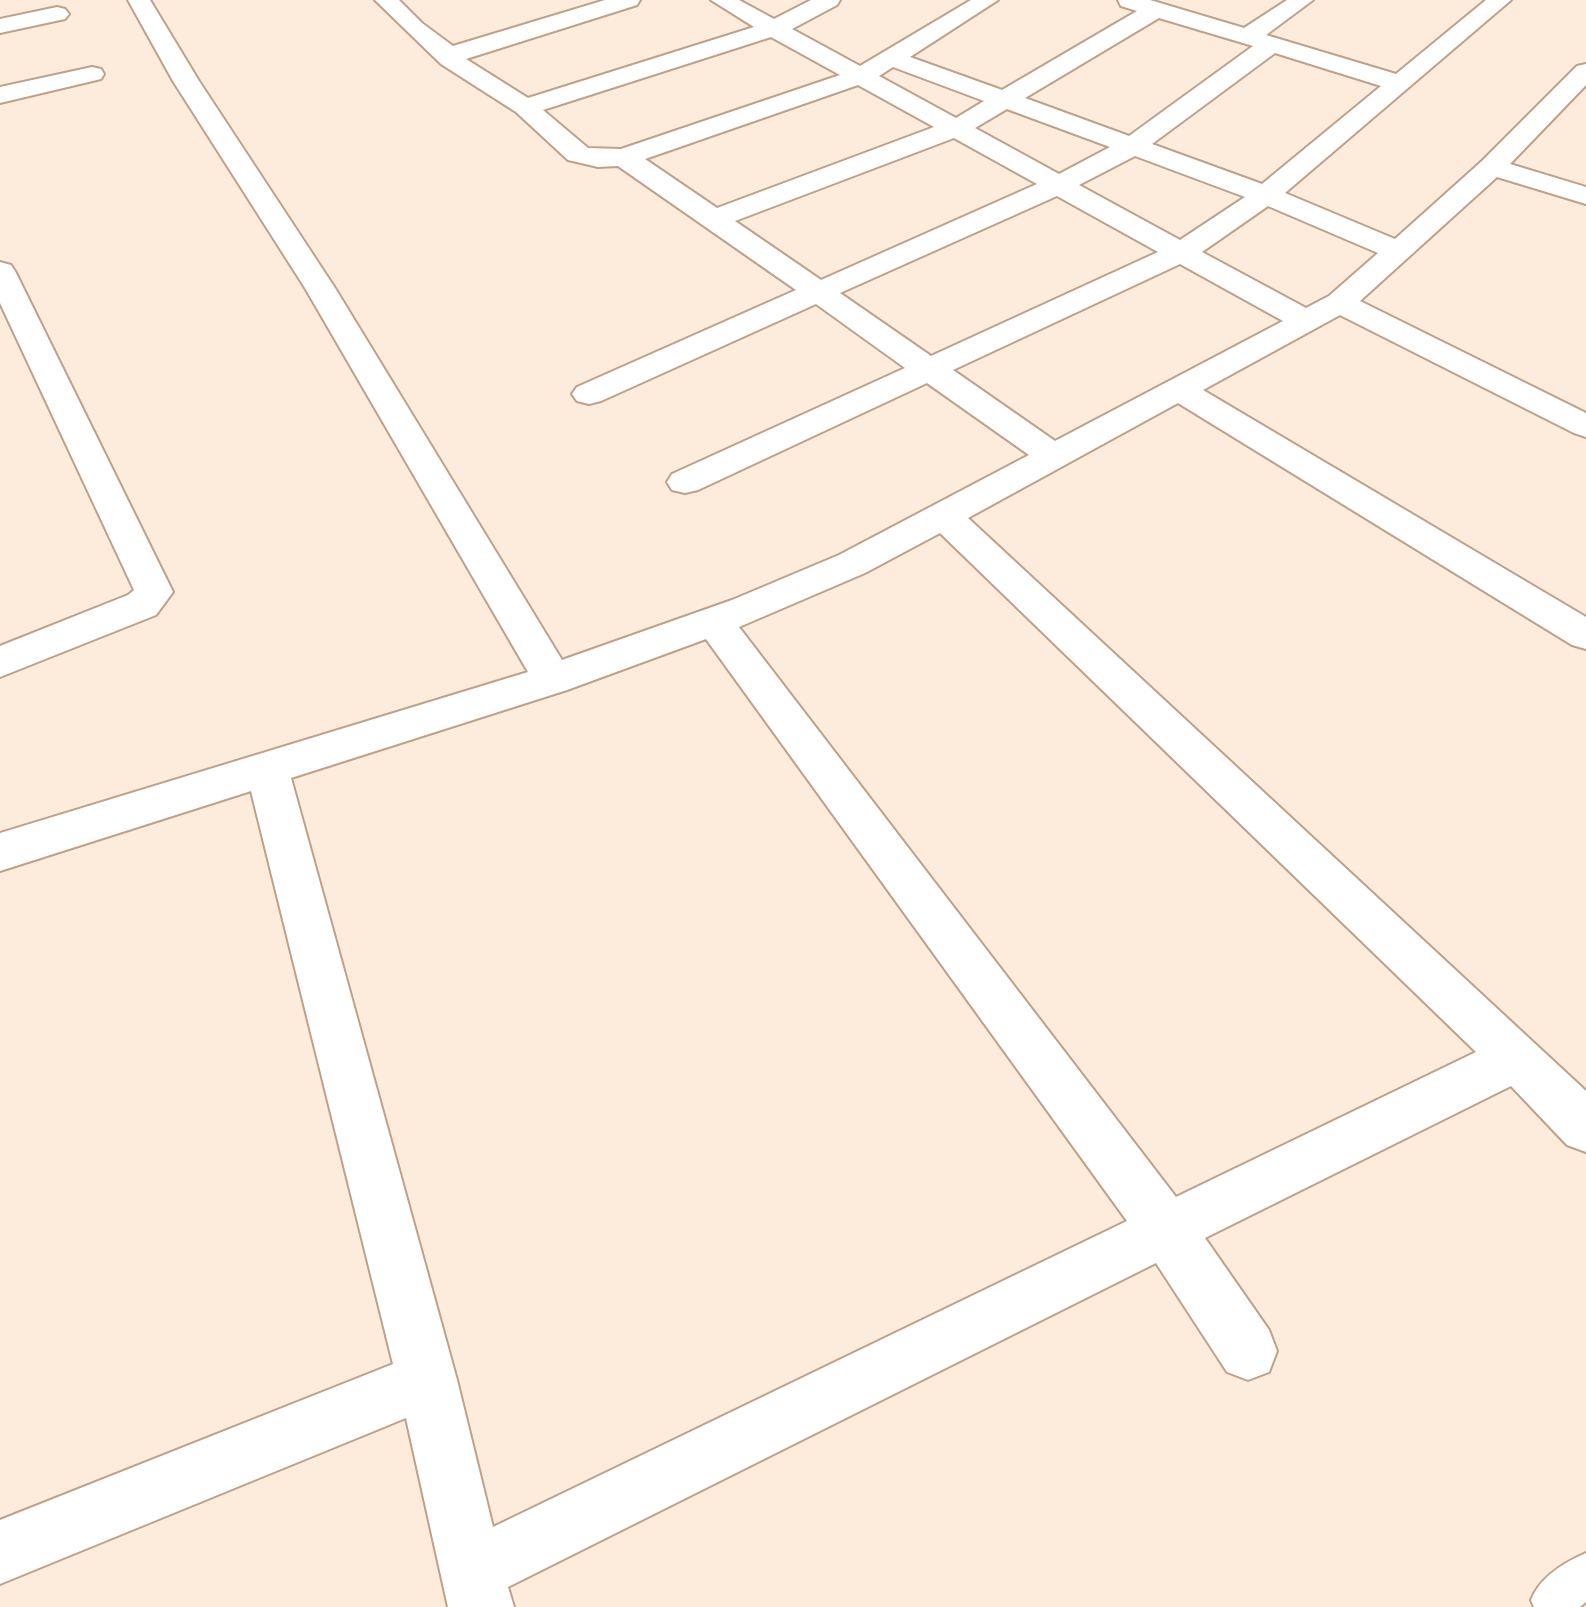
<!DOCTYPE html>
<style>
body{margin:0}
canvas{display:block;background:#fdebdc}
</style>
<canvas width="1586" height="1607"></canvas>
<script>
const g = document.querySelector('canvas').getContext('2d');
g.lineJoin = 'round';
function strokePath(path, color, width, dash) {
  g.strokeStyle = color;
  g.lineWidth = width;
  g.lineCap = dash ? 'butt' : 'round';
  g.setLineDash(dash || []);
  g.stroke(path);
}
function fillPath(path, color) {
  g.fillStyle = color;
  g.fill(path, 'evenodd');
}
const lane = new Path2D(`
 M 1586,1553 L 1586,1602 L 1580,1607 L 1534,1607 L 1531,1600 C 1540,1577 1563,1563 1586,1553 Z`);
const street = new Path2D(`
 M 128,0 L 150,0 L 199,81 L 335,288 L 562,660 L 732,600 L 839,555 L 1029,455 L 927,383 L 698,490 L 685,493 L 672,490 L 667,482 L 672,474 L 905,368 L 816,304 L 601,401 L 589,404 L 577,401 L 572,394 L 577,387 L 796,290 L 618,166 L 598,167 L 568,160 L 516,112 L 441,64 L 375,0 L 399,0 L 422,23 L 453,46 L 605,0 L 640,0 L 637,5 L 466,59 L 528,98 L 754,27 L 711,0 L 739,0 L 774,19 L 811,0 L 840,0 L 837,5 L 792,29 L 860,66 L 971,0 L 998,0 L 910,57 L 1002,90 L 1137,11 L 1121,6 L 1118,0 L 1150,0 L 1244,28 L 1287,0 L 1313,0 L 1266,35 L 1396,74 L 1486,0 L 1511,0 L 1285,193 L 1395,239 L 1482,161 L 1577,66 L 1586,64 L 1586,85 L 1510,164 L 1586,187 L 1586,204 L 1497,177 L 1360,301 L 1586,413 L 1586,437 L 1574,433 L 1340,315 L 1203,390 L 1586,617 L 1586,649 L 1572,645 L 1178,403 L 968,518 L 1586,1091 L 1586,1152 L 1567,1145 L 1511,1086 L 1205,1238 L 1269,1330 L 1277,1351 L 1269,1372 L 1248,1380 L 1227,1372 L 1156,1263 L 508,1587 L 514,1607 L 448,1607 L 406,1418 L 0,1584 L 0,1520 L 393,1364 L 251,791 L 0,871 L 0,833 L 528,672 L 305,288 L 173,81 ZM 1159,18 L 1253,46 L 1129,136 L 1025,98 ZM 771,37 L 840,75 L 621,149 L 588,148 L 543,110 ZM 1275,53 L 1381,86 L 1262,184 L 1152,144 ZM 893,67 L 984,101 L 956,118 L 879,76 ZM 858,85 L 934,127 L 717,208 L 645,159 ZM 1007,109 L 1110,147 L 1059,174 L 975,128 ZM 954,138 L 1037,184 L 821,280 L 735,221 ZM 1135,156 L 1245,197 L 1180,240 L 1079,185 ZM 1057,196 L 1158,252 L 931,356 L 840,293 ZM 1268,206 L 1378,253 L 1329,296 L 1306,308 L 1202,252 ZM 1180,264 L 1283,321 L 1055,441 L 953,370 ZM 940,533 L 1476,1052 L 1176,1197 L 739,627 L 865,573 ZM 706,639 L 1127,1221 L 493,1527 L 457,1380 L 291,778 L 567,690 Z
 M 57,7 L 65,9 L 69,14 L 65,19 L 0,33 L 0,19 Z
 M 92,67 L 101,69 L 104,74 L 101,79 L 0,103 L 0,87 Z
 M 0,262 L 11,265 L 15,271 L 173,592 L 156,615 L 0,677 L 0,646 L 128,595 L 134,590 L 0,303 Z`);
strokePath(lane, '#bda289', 4);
strokePath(street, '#bda289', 4);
fillPath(lane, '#fff');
fillPath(street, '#fff');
</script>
